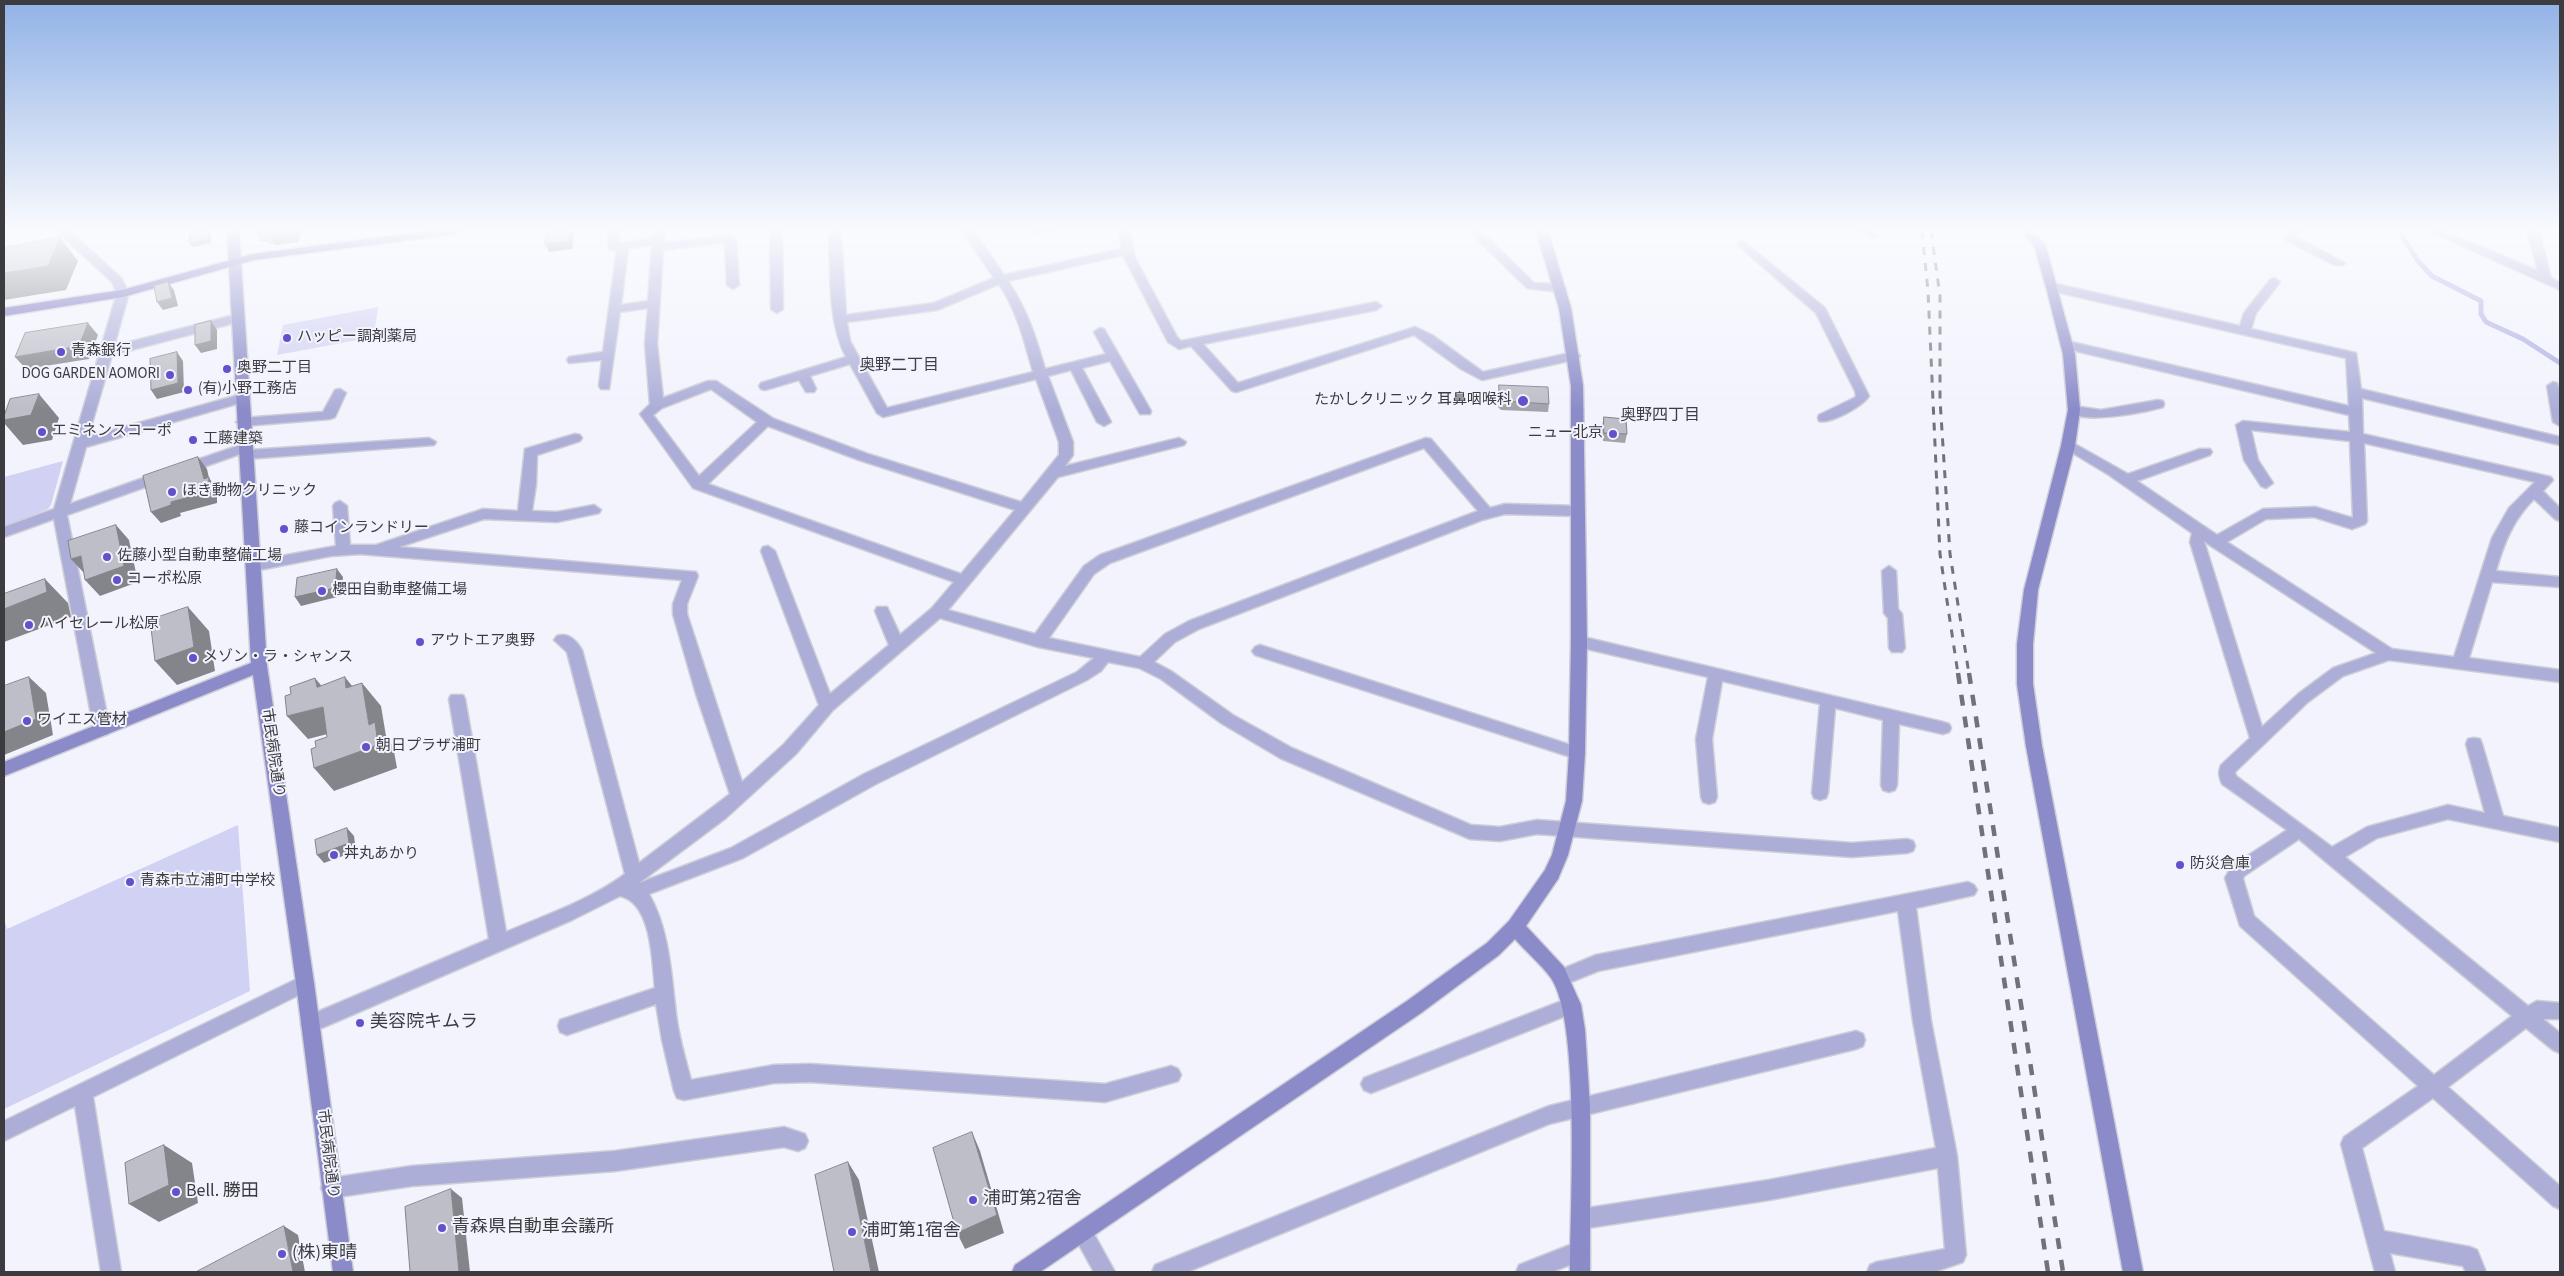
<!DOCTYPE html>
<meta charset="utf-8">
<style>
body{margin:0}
#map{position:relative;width:2564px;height:1276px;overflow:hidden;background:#f2f3fd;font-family:"Source Sans 3",sans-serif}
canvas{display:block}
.frame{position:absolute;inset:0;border:5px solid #3c3c40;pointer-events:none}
</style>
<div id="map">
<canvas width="2564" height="1276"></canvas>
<div class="frame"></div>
</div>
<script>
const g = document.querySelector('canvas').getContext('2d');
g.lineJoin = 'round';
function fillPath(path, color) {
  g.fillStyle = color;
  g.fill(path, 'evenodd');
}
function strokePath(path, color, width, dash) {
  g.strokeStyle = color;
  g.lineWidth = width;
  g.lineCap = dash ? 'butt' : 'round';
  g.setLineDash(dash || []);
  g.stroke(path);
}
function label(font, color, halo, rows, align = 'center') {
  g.font = font + ' "Source Sans 3","Noto Sans JP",sans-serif';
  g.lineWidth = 4;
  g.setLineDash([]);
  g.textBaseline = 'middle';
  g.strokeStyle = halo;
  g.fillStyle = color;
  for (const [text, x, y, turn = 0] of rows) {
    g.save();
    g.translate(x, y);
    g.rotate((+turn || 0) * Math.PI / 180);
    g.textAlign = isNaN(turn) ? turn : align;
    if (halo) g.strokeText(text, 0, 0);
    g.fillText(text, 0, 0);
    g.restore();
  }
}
fillPath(new Path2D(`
 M 378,307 L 374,337 L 277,355 L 283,325 Z
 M 63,461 L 51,505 L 48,509 L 4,527 L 4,477 Z
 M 238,825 L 250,991 L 4,1109 L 4,919 L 7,929 Z`), '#d0d1f3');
strokePath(new Path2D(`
 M 2399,231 L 2418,261 L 2432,276 L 2481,301 L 2481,314 L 2486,322 L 2523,339 L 2560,363`), '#aeaee3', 5);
const street = new Path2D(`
 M 57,231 L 70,231 L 121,278 L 129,293 L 114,346 L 238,314 L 244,318 L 242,321 L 112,355 L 88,437 L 242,394 L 248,398 L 247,401 L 86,447 L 70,504 L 163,471 L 170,476 L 168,479 L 67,515 L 110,730 L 108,734 L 102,736 L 96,734 L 94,730 L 54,519 L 4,537 L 4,527 L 54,509 L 117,293 L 112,282 Z
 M 608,231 L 620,231 L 619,243 L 653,238 L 653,231 L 665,231 L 664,243 L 730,235 L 736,238 L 739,285 L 733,289 L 727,285 L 725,242 L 663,250 L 657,344 L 663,398 L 708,381 L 716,381 L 774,419 L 868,454 L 1021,502 L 1059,455 L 1059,442 L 1036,379 L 883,417 L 877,413 L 850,364 L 810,376 L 816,389 L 814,392 L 806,392 L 799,380 L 765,390 L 761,389 L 759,386 L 761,383 L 846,357 C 827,320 831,272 829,231 L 841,231 L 846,315 L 934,303 L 994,278 L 962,231 L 974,231 L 1004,275 L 1122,249 L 1118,231 L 1130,231 L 1135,258 L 1177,337 L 1181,341 L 1376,302 L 1382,306 L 1376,310 L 1203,344 L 1238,383 L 1415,327 L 1432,335 L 1483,372 L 1574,352 L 1578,353 L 1580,356 L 1578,359 L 1482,380 L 1461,369 L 1414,335 L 1236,392 L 1232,391 L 1191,346 L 1179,349 L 1168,342 L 1123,255 L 1008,281 C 1027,309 1036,337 1045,369 L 1106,354 L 1094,332 L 1100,328 L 1104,329 L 1151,411 L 1150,414 L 1140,414 L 1110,361 L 1082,368 L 1111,422 L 1104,426 L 1097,422 L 1071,370 L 1048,376 L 1073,442 L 1073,455 L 1065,466 L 1179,438 L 1186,442 L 1184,445 L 1058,477 L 948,610 L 1035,634 L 1084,566 L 1100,555 L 1426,438 L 1431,439 L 1490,508 L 1505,504 L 1578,506 L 1585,511 L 1578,516 L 1505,514 L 1482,520 L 1199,629 L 1175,642 L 1154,662 L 1171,671 L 1233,715 L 1292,748 L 1471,825 L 1500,827 L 1537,820 L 1852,843 L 1907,839 L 1913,841 L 1915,846 L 1913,851 L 1907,853 L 1852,857 L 1537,834 L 1500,841 L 1470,839 L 1280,758 L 1221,723 L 1161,679 L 1139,668 L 1108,662 L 1101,671 L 1087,680 L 876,784 L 743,858 L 649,894 C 671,933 671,978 677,1021 C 680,1041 686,1061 691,1080 L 774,1065 L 810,1064 L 1105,1084 L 1171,1066 L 1178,1069 L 1181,1075 L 1178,1081 L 1105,1102 L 810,1082 L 774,1083 L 684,1100 L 677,1098 L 674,1091 L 662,1040 L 656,1004 L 567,1035 L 560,1032 L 558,1026 L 560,1020 L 655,988 C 652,961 652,903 620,896 L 572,920 L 317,1030 L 310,1033 L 303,1030 L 301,1024 L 303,1018 L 489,939 L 449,699 L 451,695 L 463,695 L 465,699 L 506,932 C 546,915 590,900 625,874 L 567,652 L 554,640 L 557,636 C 568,632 576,640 582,650 L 639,863 L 730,794 L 696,694 L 673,614 L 673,604 L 682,580 L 360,554 L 331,556 L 254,571 L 249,570 L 247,566 L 249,562 L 254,561 L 336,546 L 333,506 L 335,503 L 340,501 L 347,506 L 350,545 L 376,545 L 483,509 L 518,511 L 525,449 L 575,434 L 580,435 L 582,438 L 580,441 L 537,455 L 536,484 L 532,511 L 557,512 L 594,505 L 601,510 L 599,513 L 557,522 L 484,519 L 399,547 L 696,572 L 698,576 L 687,604 L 687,614 L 742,782 L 784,744 L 819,705 L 761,551 L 763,547 L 768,546 L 775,551 L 830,694 L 889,645 L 875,611 L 877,607 L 887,607 L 900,635 L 932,608 L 954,582 L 693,488 L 640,414 L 650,404 L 645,344 L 648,308 L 620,312 L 609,389 L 601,389 L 599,386 L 602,360 L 569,363 L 567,360 L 569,357 L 603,352 L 617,250 L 609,249 ZM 652,245 L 648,301 L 621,305 L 628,248 ZM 999,284 C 1017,311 1024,340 1033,372 L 887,408 L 850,341 L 847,322 L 937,310 ZM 711,389 L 757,422 L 699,476 L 653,415 L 662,408 ZM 768,426 L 859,460 L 1015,510 L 961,574 L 708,484 ZM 1424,448 L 1478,511 L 1189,621 L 1165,634 L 1140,657 L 1049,638 L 1094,574 L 1110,563 ZM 940,618 L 1038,647 L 1094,658 L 1077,672 L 864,774 L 731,848 L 639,883 L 726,818 L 796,754 L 833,710 Z
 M 770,231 L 782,231 L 783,309 L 777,313 L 771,309 Z
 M 1469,231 L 1481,231 L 1534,283 L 1560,284 L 1566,288 L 1560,292 L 1527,288 Z
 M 1858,231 L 1873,231 L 1878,235 L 1872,238 Z
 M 2290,231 L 2302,231 L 2296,237 L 2345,263 L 2343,265 L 2335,265 L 2285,240 L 2283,238 Z
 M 2429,231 L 2444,231 L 2538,271 L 2527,231 L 2539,231 L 2551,278 L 2560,283 L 2560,290 Z
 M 1743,241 L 1825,308 L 1869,396 C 1863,406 1831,424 1819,421 L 1818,418 L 1819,415 L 1854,398 L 1856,396 L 1855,391 L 1816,313 L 1739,246 L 1739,242 Z
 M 2274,278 L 2280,282 L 2256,313 L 2251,329 L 2356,353 L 2361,389 L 2560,437 L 2560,445 L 2362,398 L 2363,434 L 2551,477 L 2553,480 L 2543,491 L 2560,508 L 2560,521 L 2555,519 L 2534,499 C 2513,520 2504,543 2496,571 L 2560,577 L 2560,587 L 2492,582 L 2469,658 L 2560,670 L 2560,682 L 2389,660 L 2343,676 L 2308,702 L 2235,772 L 2236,776 L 2332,847 L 2367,827 L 2448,805 L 2485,813 L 2466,744 L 2468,739 L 2474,738 L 2480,739 L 2482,744 L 2503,816 L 2560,828 L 2560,842 L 2448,819 L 2377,838 L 2345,857 L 2528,1006 L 2537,1001 L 2560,1003 L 2560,1019 L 2543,1019 L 2560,1033 L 2560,1053 L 2553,1050 L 2526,1028 L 2448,1087 L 2560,1186 L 2560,1209 L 2553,1206 L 2433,1098 L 2362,1148 L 2384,1231 L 2470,1247 L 2477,1250 L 2486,1272 L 2466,1272 L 2463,1266 L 2390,1253 L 2395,1272 L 2375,1272 L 2341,1144 L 2344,1137 L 2418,1086 L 2240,926 L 2225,878 L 2232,866 L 2287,830 L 2222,784 C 2219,777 2218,772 2221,765 L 2250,738 L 2190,542 L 2192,533 L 2109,475 L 2061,446 L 2063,443 L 2073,443 L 2128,474 L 2200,449 L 2210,449 L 2212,452 L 2210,455 L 2137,481 L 2217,535 L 2263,509 L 2315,507 L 2353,518 L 2350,441 L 2251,430 L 2258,460 L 2273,483 L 2266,488 L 2261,486 L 2244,460 L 2236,425 L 2243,421 L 2350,432 L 2349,415 L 2067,349 L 2061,345 L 2067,341 L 2349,406 L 2346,358 L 2052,291 L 2046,287 L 2052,283 L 2240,326 L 2244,313 L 2270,280 ZM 2364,443 L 2535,482 L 2509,508 L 2492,538 L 2454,657 L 2392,649 L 2227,542 L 2266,519 L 2314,517 L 2352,529 L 2365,524 L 2367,521 ZM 2204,541 L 2211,546 L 2376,653 L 2333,668 L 2298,694 L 2262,727 ZM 2299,839 L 2325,861 L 2512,1016 L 2434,1075 L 2254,916 L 2243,879 L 2244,876 Z
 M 2553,382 L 2557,383 L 2560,391 L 2560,426 L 2553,422 L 2547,386 Z
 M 340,389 L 346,393 L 335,417 L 330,419 L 243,426 L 236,422 L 243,418 L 323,412 L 335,390 Z
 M 2158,400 L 2163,401 L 2164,404 L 2163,407 C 2145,412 2080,426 2068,410 L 2074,406 L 2101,410 Z
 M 429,438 L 436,442 L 434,445 L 246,459 L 241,458 L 240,454 L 184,474 L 177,469 L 179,466 L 246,443 L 253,447 L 250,450 Z
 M 1889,566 L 1896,571 L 1898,609 L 1902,614 L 1905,648 L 1902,652 L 1892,652 L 1889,648 L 1888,618 L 1884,613 L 1882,571 Z
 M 1579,636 L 1943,722 L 1949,724 L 1951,728 L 1949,732 L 1943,734 L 1899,724 L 1897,785 L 1895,790 L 1889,792 L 1883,790 L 1881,785 L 1883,720 L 1835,708 L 1828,793 L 1826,798 L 1820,800 L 1814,798 L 1812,793 L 1820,704 L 1722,681 L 1712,739 L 1717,797 L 1715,802 L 1709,804 L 1703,802 L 1701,797 L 1696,739 L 1708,677 L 1574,646 L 1571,642 L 1574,638 Z
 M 1260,645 L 1577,747 L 1583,748 L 1585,753 L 1583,758 L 1577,759 L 1255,655 L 1252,651 L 1255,647 Z
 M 1968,882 L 1974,885 L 1977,890 L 1974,895 L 1916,908 L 1931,1021 L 1957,1156 L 1966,1255 L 1963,1262 L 1934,1272 L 1867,1272 L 1870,1265 L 1877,1262 L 1945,1249 L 1938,1168 L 1769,1200 L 1581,1229 L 1574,1226 L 1571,1219 L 1574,1212 L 1581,1209 L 1769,1180 L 1936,1148 L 1913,1021 L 1898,911 L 1598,971 L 1561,986 L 1555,984 L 1552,978 L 1555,972 L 1596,955 Z
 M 305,975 L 311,977 L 314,983 L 311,989 L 93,1097 L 121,1272 L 101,1272 L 75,1106 L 4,1141 L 4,1121 Z
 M 1572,997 L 1578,999 L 1581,1005 L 1578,1011 L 1371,1093 L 1364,1090 L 1361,1084 L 1364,1078 Z
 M 1856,1031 L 1863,1034 L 1865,1040 L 1863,1046 L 1856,1049 L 1549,1124 L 1187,1272 L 1152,1272 L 1155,1265 L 1549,1106 Z
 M 784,1127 L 805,1134 L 808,1141 L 805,1148 L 798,1151 L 784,1147 L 615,1171 L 412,1186 L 331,1198 L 324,1195 L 321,1188 L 324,1181 L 331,1178 L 412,1166 L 615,1151 Z
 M 1082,1222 L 1089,1225 L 1115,1272 L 1094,1272 L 1072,1232 L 1075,1225 Z
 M 1580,1241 L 1587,1244 L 1590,1251 L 1587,1258 L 1552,1272 L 1516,1272 L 1519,1265 Z`);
const secondary = new Path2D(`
 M 227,231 L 239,231 L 267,666 L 314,983 L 353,1272 L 333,1272 L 296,983 L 253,675 L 4,776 L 4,762 L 251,663 Z
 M 1536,231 L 1548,231 L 1571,308 L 1583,386 L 1587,642 L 1585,753 L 1582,801 L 1568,855 L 1558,879 L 1526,926 L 1564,967 L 1581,1005 L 1585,1030 L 1590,1107 L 1590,1272 L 1570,1272 C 1570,1212 1581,1022 1551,978 C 1541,964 1526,952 1515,939 L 1499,955 L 1421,1013 L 1040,1272 L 1012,1272 L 1015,1265 L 1407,1001 L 1487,943 L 1509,921 L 1545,870 L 1552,855 L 1566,801 L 1569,753 L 1571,642 L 1571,386 L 1559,308 Z
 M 2020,231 L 2032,231 L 2045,244 L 2075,354 L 2080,410 L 2075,446 L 2038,590 L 2033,644 L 2033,684 L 2042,746 L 2143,1272 L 2123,1272 L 2026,746 L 2017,684 L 2017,644 L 2024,590 L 2061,446 L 2068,410 L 2063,354 L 2046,287 L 2034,245 Z`);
const primary = new Path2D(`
 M 429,231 L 461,231 L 455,234 L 254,260 L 123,297 L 4,316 L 4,308 L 122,290 L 253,254 Z`);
strokePath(street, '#ceced7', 3);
strokePath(secondary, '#ceced7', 3);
strokePath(primary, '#ceced7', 3);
fillPath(street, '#adaed8');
fillPath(secondary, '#8b8bc9');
fillPath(primary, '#7471bd');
strokePath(new Path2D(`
 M 1922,231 L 1928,291 L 1940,554 L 1958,674
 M 1931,231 L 1940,296 L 1940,400 L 1950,554 L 1969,674`), '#717177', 3, [8, 8]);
strokePath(new Path2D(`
 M 1958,673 L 2048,1272
 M 1969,673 L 2063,1272`), '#717177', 4.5, [11, 11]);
fillPath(new Path2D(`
 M 255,231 L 302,231 L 298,242 L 276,245 L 261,241 Z
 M 1499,385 L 1549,404 L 1548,412 L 1501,410 L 1498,407 L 1498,393 Z
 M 1604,417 L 1627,434 L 1625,443 L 1603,441 L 1602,426 Z`), '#a3a3ab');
fillPath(new Path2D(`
 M 208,231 L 211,231 L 211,243 L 193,247 L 190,243 Z
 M 282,231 L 302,231 L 298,242 L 276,245 L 268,233 Z
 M 570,231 L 572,231 L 574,235 L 572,249 L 549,252 L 545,244 Z
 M 1032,231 L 1054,231 L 1033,235 Z
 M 60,237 L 78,261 L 66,290 L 4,300 L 4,273 Z
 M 168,282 L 174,290 L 178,306 L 163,310 L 157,302 Z
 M 211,321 L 217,330 L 217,349 L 201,353 L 195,345 Z
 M 88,323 L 98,335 L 89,359 L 26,369 L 15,357 Z
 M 177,352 L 183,361 L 184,392 L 157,399 L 151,390 Z
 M 39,394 L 59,418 L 52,440 L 23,445 L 4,423 L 4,420 Z
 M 198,457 L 207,469 L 209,478 L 217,489 L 217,503 L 180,513 L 181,516 L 161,523 L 151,512 L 171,502 L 204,479 Z
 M 116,525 L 129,540 L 138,582 L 100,596 L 85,580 Z
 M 81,556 L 85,574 L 71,559 Z
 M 337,569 L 343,577 L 341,596 L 301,606 L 295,597 Z
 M 45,579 L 68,603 L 71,617 L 4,642 L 4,609 Z
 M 188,607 L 209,631 L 215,671 L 177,685 L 155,661 Z
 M 29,677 L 46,693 L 53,735 L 4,755 L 4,732 Z
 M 345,677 L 364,701 L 346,688 Z
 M 315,678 L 335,702 L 317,687 Z
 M 362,683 L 381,706 L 386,736 L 393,746 L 397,768 L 334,791 L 314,768 L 369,725 Z
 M 323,707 L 343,730 L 308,739 L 287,716 Z
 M 347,828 L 354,836 L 356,851 L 324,863 L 317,855 Z
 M 972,1132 L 980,1151 L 1004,1233 L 965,1249 L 957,1233 Z
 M 164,1145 L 192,1163 L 198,1203 L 159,1222 L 129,1204 Z
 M 848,1162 L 859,1180 L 879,1272 L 871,1272 Z
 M 451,1189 L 462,1198 L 470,1272 L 459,1272 Z
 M 284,1226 L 298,1235 L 305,1272 L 293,1272 Z`), '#84858b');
const building = new Path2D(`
 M 190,231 L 208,231 L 208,239 L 190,243 Z
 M 261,231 L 282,231 L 268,233 Z
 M 547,231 L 570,231 L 568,241 L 545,244 Z
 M 60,237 L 48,266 L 4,273 L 4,248 Z
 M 168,282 L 172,298 L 157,302 L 154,286 Z
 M 211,321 L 211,341 L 195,345 L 195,325 Z
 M 88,323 L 79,346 L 15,357 L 25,333 Z
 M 177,352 L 178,383 L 151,390 L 150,359 Z
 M 1499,385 L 1548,387 L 1549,404 L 1502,401 L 1500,398 Z
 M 39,394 L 31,415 L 4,420 L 4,416 L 10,399 Z
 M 1604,417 L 1626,419 L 1627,434 L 1604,433 Z
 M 198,457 L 204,479 L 209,477 L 208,492 L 171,502 L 171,505 L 151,512 L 143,476 Z
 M 116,525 L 124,566 L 85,580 L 81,556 L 71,559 L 68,541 Z
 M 337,569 L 335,588 L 295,597 L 297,578 Z
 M 45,579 L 47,592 L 4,609 L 4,594 Z
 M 188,607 L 194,647 L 155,661 L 150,620 Z
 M 29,677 L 36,719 L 4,732 L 4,686 Z
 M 345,677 L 346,688 L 362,683 L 369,725 L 375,722 L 378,745 L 314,768 L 311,749 L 316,747 L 315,741 L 327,737 L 323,707 L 287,716 L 285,696 L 291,694 L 290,687 L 315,678 L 317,687 Z
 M 347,828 L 349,843 L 317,855 L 315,840 Z
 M 972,1132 L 997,1215 L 957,1233 L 933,1148 Z
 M 164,1145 L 169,1185 L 129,1204 L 125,1163 Z
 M 848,1162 L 871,1272 L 834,1272 L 815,1175 Z
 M 451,1189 L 459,1272 L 410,1272 L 405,1207 Z
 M 284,1226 L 293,1272 L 196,1272 Z`);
fillPath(building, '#bdbec7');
strokePath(building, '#84858b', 1);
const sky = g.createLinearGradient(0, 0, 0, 410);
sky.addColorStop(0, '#91b2e6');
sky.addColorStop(0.56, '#f9fafe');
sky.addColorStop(1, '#f9fafe00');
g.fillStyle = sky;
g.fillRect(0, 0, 2564, 410);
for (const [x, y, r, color] of [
 [287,338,5,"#6151ca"],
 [61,352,5,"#6151ca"],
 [227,369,5,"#6151ca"],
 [170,375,5,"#6151ca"],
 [188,390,5,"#6151ca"],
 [1523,401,6,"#6151ca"],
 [42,432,5,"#6151ca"],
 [1613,434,5,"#6151ca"],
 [193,440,5,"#6151ca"],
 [172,492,5,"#6151ca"],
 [284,529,5,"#6151ca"],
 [107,557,5,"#6151ca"],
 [117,580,5,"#6151ca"],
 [322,591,5,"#6151ca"],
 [29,625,5,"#6151ca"],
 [420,642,5,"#6151ca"],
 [193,658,5,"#6151ca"],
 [27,721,5,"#6151ca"],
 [366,747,5,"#6151ca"],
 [334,855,5,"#6151ca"],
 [2180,865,5,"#6151ca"],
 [130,882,5,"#6151ca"],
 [360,1023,5,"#6151ca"],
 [176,1192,5,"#6151ca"],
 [973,1200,5,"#6151ca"],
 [442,1228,5,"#6151ca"],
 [852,1232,5,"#6151ca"],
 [282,1254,5,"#6151ca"]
]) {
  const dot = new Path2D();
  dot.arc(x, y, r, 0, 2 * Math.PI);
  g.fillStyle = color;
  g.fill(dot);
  strokePath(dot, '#f2f3fd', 2);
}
label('15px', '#3c3c40', '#f2f3fd', [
 ["ハッピー調剤薬局",297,338],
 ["青森銀行",71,352],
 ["奥野二丁目",237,369],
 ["DOG GARDEN AOMORI",160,375,"right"],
 ["(有)小野工務店",198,390],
 ["たかしクリニック 耳鼻咽喉科",1512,401,"right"],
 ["エミネンスコーポ",52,432],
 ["ニュー北京",1603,434,"right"],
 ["工藤建築",203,440],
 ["ほき動物クリニック",182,492],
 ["藤コインランドリー",294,529],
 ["佐藤小型自動車整備工場",117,557],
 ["コーポ松原",127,580],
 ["櫻田自動車整備工場",332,591],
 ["ハイセレール松原",39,625],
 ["アウトエア奥野",430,642],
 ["メゾン・ラ・シャンス",203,658],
 ["ワイエス管材",37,721],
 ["朝日プラザ浦町",376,747],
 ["丼丸あかり",344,855],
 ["防災倉庫",2190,865],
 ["青森市立浦町中学校",140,882]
], 'left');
label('15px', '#3c3c40', '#f2f3fd', [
 ["市民病院通り",272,753,82],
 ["市民病院通り",327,1154,83]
]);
label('16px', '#3e3e46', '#f2f3fd', [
 ["奥野二丁目",899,366],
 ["奥野四丁目",1660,416]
]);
label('18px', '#3c3c40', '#f2f3fd', [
 ["美容院キムラ",370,1023],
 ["Bell. 勝田",186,1192],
 ["浦町第2宿舎",983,1200],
 ["青森県自動車会議所",452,1228],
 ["浦町第1宿舎",862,1232],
 ["(株)東晴",292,1254]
], 'left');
</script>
